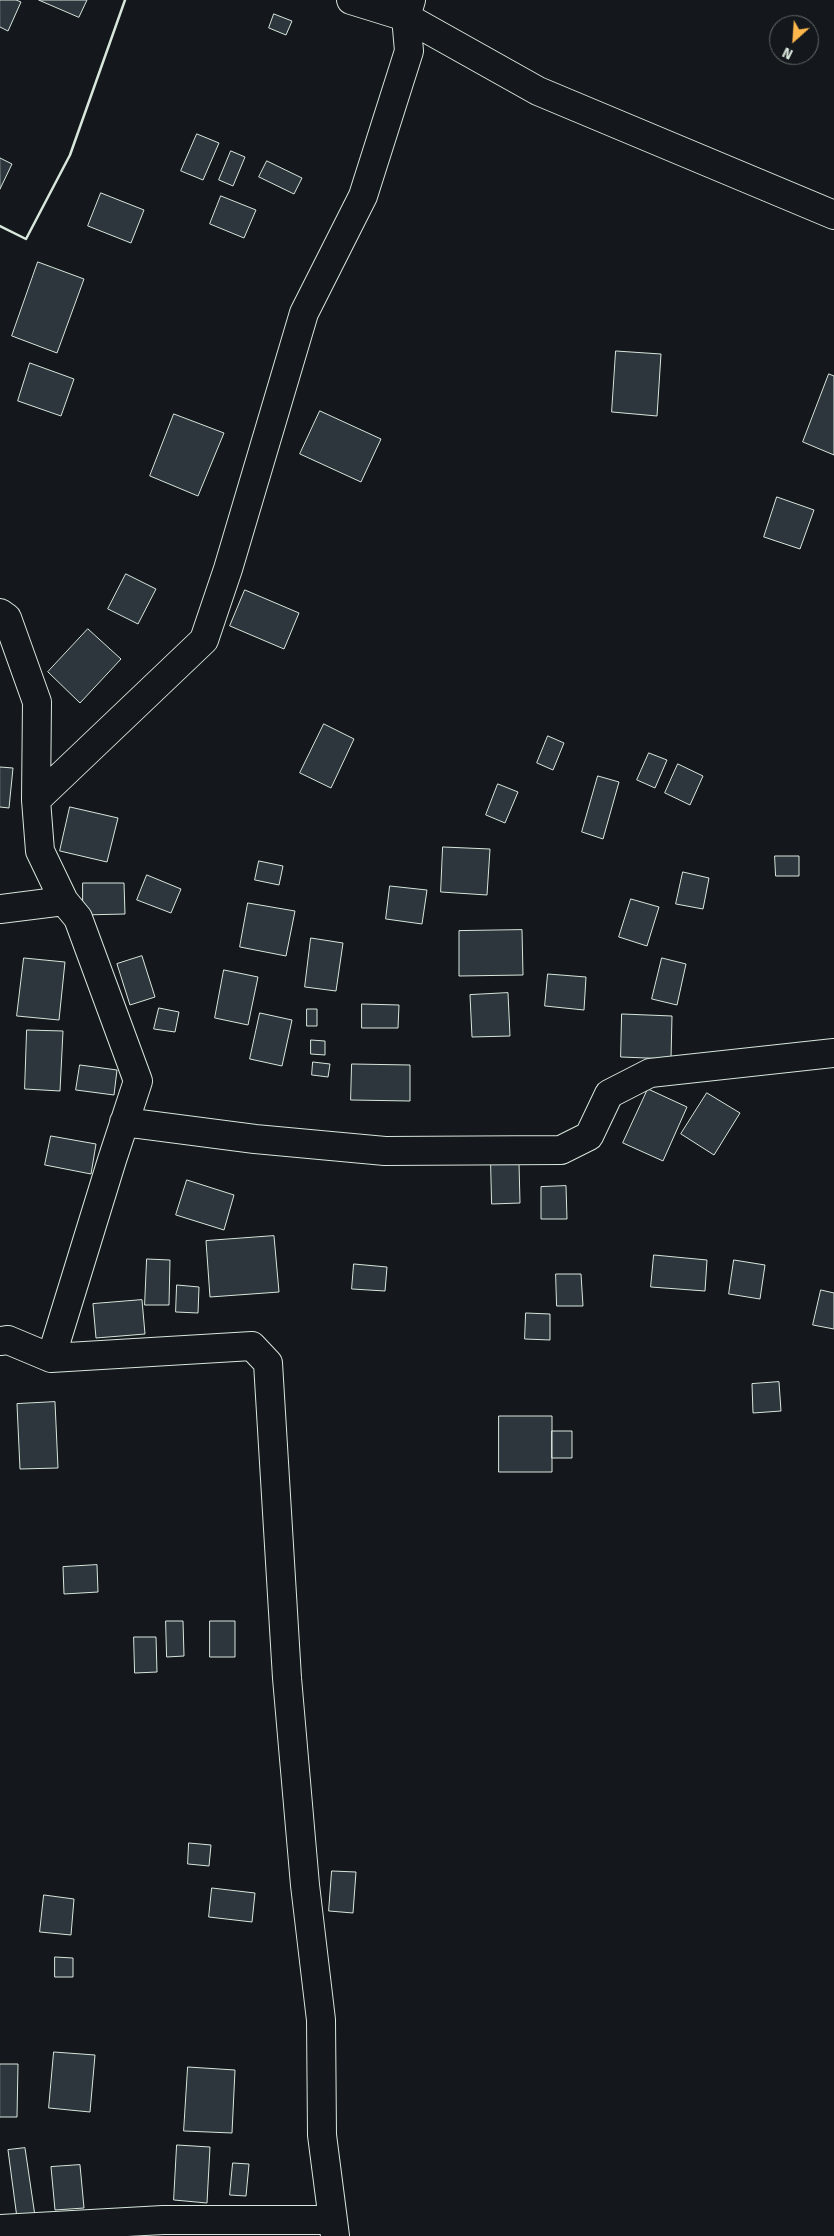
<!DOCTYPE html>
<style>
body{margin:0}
#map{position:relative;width:834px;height:2236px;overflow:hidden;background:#14181c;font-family:"Fira Sans",sans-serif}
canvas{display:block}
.north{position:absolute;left:769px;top:15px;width:50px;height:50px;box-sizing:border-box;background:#14181c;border:1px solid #626a69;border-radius:50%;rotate:206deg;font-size:14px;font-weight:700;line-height:20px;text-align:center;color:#d8e6dc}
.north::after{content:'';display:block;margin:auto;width:18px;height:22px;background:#ffb74d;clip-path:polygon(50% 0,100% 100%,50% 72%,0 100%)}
</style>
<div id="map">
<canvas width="834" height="2236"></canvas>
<div class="north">N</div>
</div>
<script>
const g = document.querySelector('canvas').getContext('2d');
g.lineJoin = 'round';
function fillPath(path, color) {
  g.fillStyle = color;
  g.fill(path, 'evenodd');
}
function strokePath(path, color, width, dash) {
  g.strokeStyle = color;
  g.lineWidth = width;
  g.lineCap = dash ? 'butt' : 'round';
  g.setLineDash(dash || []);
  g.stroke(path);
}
const building = new Path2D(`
 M 0,0 L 16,0 L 21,2 L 8,31 L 0,27 Z
 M 39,0 L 87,0 L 79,17 Z
 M 274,14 L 292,21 L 286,35 L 269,28 Z
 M 197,134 L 219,143 L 203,180 L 181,171 Z
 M 231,151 L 245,157 L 233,186 L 219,180 Z
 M 0,158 L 12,164 L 0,189 Z
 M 267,161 L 302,178 L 294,194 L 259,177 Z
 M 101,193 L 144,210 L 131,243 L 88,226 Z
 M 221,196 L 256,210 L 244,238 L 210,224 Z
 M 38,262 L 84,279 L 57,353 L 12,336 Z
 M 616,351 L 661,354 L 657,416 L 612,412 Z
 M 30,363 L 74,379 L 61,416 L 18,401 Z
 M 829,374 L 834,376 L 834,455 L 803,442 Z
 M 320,411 L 381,439 L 361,482 L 300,454 Z
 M 174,414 L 224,433 L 198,496 L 150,476 Z
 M 777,497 L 814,510 L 800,549 L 764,537 Z
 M 126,574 L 156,589 L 138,624 L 108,609 Z
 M 245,590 L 299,613 L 284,649 L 230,626 Z
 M 88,629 L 121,659 L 80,703 L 48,672 Z
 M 324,724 L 354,739 L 331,788 L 300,773 Z
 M 548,736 L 564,743 L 553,770 L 537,763 Z
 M 649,753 L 667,760 L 655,788 L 637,780 Z
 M 678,764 L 703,776 L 690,805 L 665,793 Z
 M 0,767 L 13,768 L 9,808 L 0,807 Z
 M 598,776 L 619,782 L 603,839 L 582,832 Z
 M 498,784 L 518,792 L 505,823 L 486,815 Z
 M 70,807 L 118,818 L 107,862 L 60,851 Z
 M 443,847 L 490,849 L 487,895 L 441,892 Z
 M 775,856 L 799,856 L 799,876 L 776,876 Z
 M 259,861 L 283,866 L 279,885 L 255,880 Z
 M 683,872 L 709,878 L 703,909 L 676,904 Z
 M 147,875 L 181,889 L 171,913 L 137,900 Z
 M 83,883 L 124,883 L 125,914 L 83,915 Z
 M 390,886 L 427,890 L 422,924 L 386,919 Z
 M 631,899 L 659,907 L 647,946 L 619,937 Z
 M 248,903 L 295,911 L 286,956 L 240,947 Z
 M 522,930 L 523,975 L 459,976 L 459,931 Z
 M 311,938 L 343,943 L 336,991 L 305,987 Z
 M 142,956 L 155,997 L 130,1005 L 117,964 Z
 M 24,958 L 65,962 L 59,1020 L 17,1016 Z
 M 662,958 L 686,964 L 677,1005 L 652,999 Z
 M 224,970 L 258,977 L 248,1025 L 215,1018 Z
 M 548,974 L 586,977 L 584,1010 L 545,1006 Z
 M 508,993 L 510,1036 L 472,1037 L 470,995 Z
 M 362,1004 L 399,1005 L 398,1028 L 362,1028 Z
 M 159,1008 L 179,1012 L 175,1032 L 154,1029 Z
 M 307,1009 L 317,1009 L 317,1026 L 307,1026 Z
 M 260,1013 L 292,1020 L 282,1066 L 250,1059 Z
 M 622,1014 L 672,1016 L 671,1059 L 621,1057 Z
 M 27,1030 L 63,1031 L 60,1091 L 25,1089 Z
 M 311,1040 L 325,1041 L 325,1055 L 311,1054 Z
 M 313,1062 L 330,1064 L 328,1077 L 312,1075 Z
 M 352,1064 L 410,1065 L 410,1101 L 351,1100 Z
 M 80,1065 L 117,1070 L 114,1095 L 76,1090 Z
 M 648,1089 L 687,1107 L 663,1161 L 623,1143 Z
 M 707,1093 L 740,1113 L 714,1155 L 681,1134 Z
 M 51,1136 L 96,1144 L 91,1174 L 45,1165 Z
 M 491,1163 L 519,1163 L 520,1203 L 492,1204 Z
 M 187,1180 L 234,1195 L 224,1230 L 176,1215 Z
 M 566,1186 L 567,1219 L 541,1219 L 541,1187 Z
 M 274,1236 L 279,1292 L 210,1297 L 206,1241 Z
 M 654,1255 L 707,1260 L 705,1291 L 651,1287 Z
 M 147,1259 L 170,1260 L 169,1305 L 145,1305 Z
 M 734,1260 L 765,1265 L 760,1299 L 729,1294 Z
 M 354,1264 L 387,1267 L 385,1291 L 352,1289 Z
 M 556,1274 L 581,1274 L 583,1306 L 557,1306 Z
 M 177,1285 L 199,1287 L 198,1313 L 176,1312 Z
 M 821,1290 L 834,1293 L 834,1329 L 813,1325 Z
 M 142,1300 L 145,1334 L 96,1338 L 93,1304 Z
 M 526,1313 L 550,1314 L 550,1340 L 525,1339 Z
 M 779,1382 L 781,1411 L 753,1413 L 752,1384 Z
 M 55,1402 L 58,1468 L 20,1469 L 17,1404 Z
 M 499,1416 L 552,1416 L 552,1472 L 499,1472 Z
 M 552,1431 L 572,1431 L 572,1458 L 552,1458 Z
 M 97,1565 L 98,1592 L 64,1594 L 63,1567 Z
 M 166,1621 L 183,1621 L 184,1656 L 167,1657 Z
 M 210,1621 L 235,1621 L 235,1657 L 210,1657 Z
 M 134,1637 L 156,1637 L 157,1672 L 135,1673 Z
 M 189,1843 L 211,1845 L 209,1866 L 188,1864 Z
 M 332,1871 L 356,1872 L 353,1913 L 329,1911 Z
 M 212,1888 L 255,1893 L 252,1922 L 209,1917 Z
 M 44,1895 L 74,1899 L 71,1935 L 40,1932 Z
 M 55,1957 L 73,1958 L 73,1977 L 55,1977 Z
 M 54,2052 L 95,2055 L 90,2112 L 49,2108 Z
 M 0,2064 L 18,2064 L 17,2117 L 0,2117 Z
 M 188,2067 L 235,2070 L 232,2133 L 184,2131 Z
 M 177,2145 L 210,2147 L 207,2203 L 174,2200 Z
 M 25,2148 L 35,2216 L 17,2218 L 8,2150 Z
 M 233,2163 L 249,2164 L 246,2196 L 230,2195 Z
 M 80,2165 L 84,2208 L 55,2210 L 51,2167 Z`);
fillPath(building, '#2c363c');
strokePath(building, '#d8e6dc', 1);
const minor = new Path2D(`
 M 351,0 L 406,17 L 538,91 L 834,215
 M 0,613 L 7,618 L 37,702 L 36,800
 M 0,909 L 64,901
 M 124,1122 L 255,1139 L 385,1151 L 561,1150 L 589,1136 L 609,1094 L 650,1073 L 834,1053
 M 0,1341 L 8,1340 L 51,1358 L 252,1346 L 268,1363 L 287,1678 L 305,1885 L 321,2020 L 322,2135 L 335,2236
 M 51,1358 L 112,1160 L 138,1081 L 78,918 L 64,901 L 40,851 L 36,800 L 204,640 L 228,569 L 304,313 L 363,196 L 409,51 L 406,17 L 411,0
 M 0,2229 L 163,2220 L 332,2220`);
strokePath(minor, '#d8e6dc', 30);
strokePath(minor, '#14181c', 28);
strokePath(new Path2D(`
 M 0,226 L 26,239 L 70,155 L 125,0`), '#d8e6dc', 2.5);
</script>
